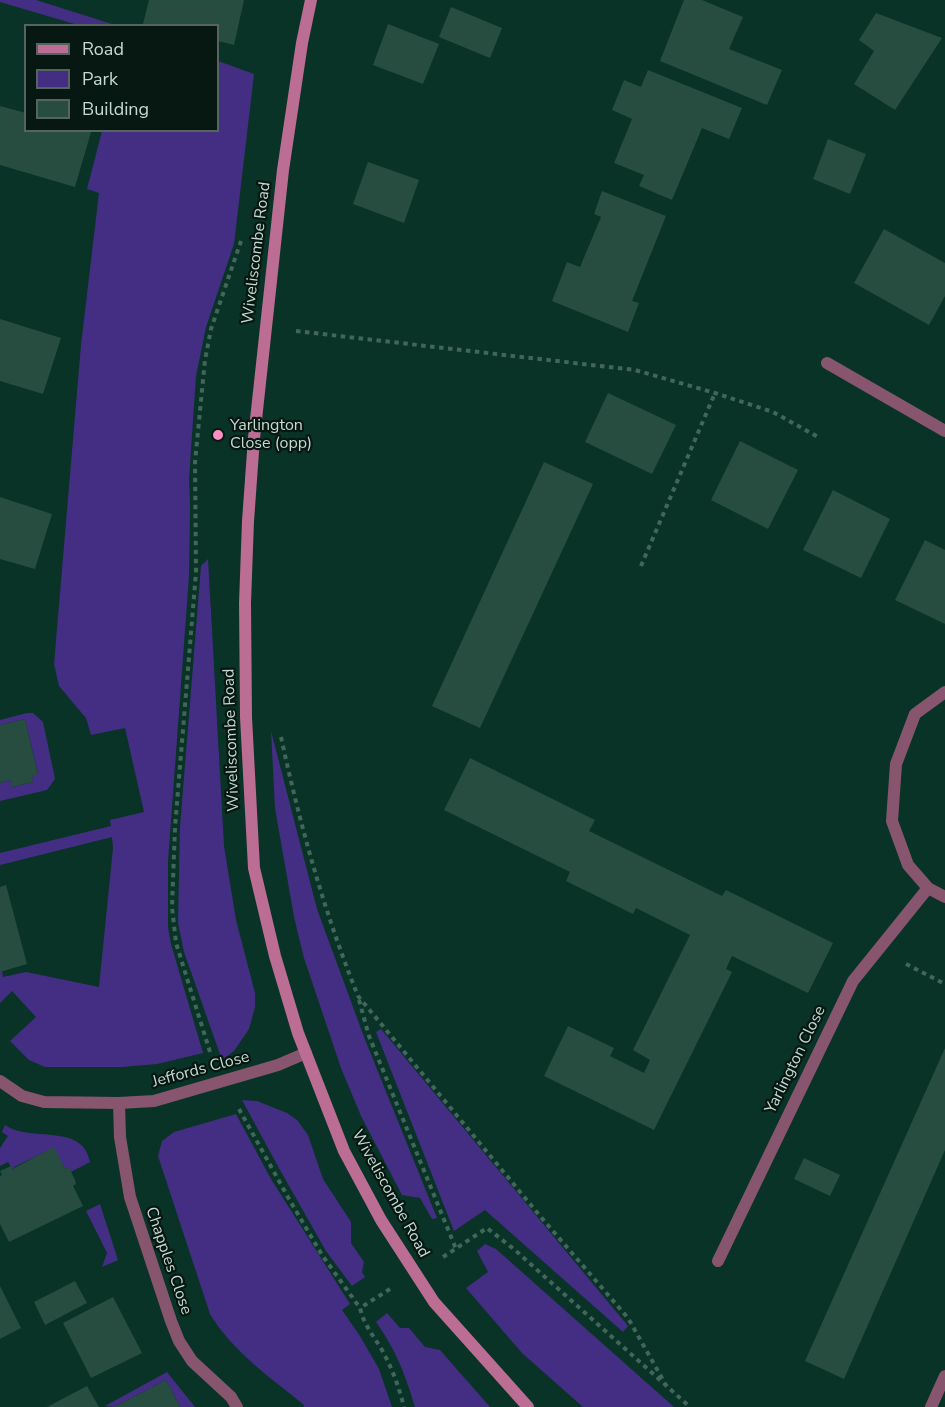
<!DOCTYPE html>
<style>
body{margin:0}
#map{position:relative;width:945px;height:1407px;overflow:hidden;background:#093327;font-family:"Nunito Sans",sans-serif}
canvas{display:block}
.legend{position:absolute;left:24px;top:24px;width:195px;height:108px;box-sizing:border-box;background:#071712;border:2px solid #53655e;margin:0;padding:8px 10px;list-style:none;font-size:18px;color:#c4d9d0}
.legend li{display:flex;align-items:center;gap:12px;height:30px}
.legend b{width:30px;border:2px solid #53655e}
</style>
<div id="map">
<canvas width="945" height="1407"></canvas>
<ul class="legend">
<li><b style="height:8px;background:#bb6d93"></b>Road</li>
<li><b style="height:16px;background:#442e84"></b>Park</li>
<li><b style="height:16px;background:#264d40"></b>Building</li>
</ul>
</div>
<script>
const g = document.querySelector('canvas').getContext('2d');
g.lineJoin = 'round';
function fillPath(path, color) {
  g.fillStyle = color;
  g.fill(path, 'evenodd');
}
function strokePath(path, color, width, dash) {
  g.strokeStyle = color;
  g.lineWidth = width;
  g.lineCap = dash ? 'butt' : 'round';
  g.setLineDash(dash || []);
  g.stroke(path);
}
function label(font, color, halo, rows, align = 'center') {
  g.font = font + ' "Nunito Sans",sans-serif';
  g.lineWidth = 4.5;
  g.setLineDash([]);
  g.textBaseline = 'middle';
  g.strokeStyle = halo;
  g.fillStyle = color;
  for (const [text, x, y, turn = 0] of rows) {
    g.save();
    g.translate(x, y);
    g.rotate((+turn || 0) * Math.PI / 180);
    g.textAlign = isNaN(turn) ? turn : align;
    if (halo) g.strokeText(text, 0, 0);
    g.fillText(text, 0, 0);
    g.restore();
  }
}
fillPath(new Path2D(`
 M 0,0 L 36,0 L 115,25 L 78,25 L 0,2 Z
 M 218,61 L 254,74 L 234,244 L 206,327 L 196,376 L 189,479 L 190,506 L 189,576 L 168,861 L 168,927 L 171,944 L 203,1053 L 157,1064 L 122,1067 L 45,1067 L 29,1060 L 10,1041 L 36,1017 L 12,991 L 0,1003 L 0,972 L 2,971 L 3,977 L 26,972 L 99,987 L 113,848 L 112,837 L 0,865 L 0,853 L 111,826 L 110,820 L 144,812 L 125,728 L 91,735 L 86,718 L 59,686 L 54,664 L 81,345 L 99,193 L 87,189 L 102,131 L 218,130 Z
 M 208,559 L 224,846 L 236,920 L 255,993 L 255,1007 L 249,1029 L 234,1051 L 222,1060 L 184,952 L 178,923 L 180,827 L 201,566 Z
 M 27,713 L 33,713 L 43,722 L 55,779 L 47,790 L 0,801 L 0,783 L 11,780 L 13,787 L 33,782 L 32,776 L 38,774 L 25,719 L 0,725 L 0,720 Z
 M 271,731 L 317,909 L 364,1037 L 437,1218 L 432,1219 L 420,1198 L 402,1195 L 361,1116 L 341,1068 L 304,958 L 294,917 L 275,808 Z
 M 381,1029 L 628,1326 L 623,1332 L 485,1210 L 454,1231 L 376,1032 Z
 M 242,1100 L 257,1101 L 287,1113 L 297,1120 L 308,1135 L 323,1179 L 351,1222 L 351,1243 L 364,1262 L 362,1272 L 365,1277 L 352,1286 L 326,1251 L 280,1170 Z
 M 236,1114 L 271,1179 L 350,1304 L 342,1310 L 360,1336 L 379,1369 L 392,1407 L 303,1407 L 304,1405 C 270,1377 233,1352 210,1314 L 158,1156 L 162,1141 L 174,1132 Z
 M 5,1125 C 30,1143 83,1122 90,1162 L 71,1172 L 69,1168 L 65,1169 L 53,1148 L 14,1167 L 13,1170 L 8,1162 L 0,1166 L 0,1148 L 8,1136 L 2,1132 Z
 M 100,1204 L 118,1260 L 102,1267 L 107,1253 L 86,1211 Z
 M 485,1244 L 496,1249 L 674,1407 L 583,1407 L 522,1353 L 466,1288 L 488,1272 L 477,1251 Z
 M 387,1313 L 400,1328 L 409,1328 L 425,1347 L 440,1350 L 490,1407 L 415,1407 C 405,1374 396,1350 376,1322 Z
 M 167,1372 L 195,1407 L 180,1407 L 166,1380 L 114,1407 L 105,1406 Z`), '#442e84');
fillPath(new Path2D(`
 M 149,0 L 244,0 L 234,45 L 218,41 L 218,26 L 143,24 Z
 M 684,0 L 702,0 L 743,17 L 729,49 L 782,70 L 767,105 L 660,61 Z
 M 451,7 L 502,28 L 490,58 L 439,37 Z
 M 876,13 L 942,38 L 895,110 L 854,84 L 874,51 L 859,40 Z
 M 388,24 L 439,44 L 423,84 L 373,65 Z
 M 648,70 L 742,108 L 729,139 L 702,128 L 672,200 L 639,186 L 644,175 L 614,163 L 632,119 L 612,110 L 624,80 L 641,87 Z
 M 0,106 L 26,113 L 26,130 L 85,130 L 91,132 L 75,187 L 0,165 Z
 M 828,139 L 866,154 L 850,194 L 813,179 Z
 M 368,162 L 419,180 L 404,223 L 353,204 Z
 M 602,191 L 666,216 L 632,301 L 639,303 L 628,332 L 552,301 L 567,262 L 580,267 L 601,217 L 594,214 Z
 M 884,229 L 945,263 L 945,296 L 929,325 L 854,283 Z
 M 0,319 L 61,338 L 43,394 L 0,381 Z
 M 608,393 L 676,425 L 652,474 L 585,442 Z
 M 740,441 L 798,470 L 768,529 L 711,500 Z
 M 544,462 L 593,484 L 480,728 L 432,706 Z
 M 833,490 L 890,519 L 861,578 L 803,550 Z
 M 0,497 L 52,514 L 35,569 L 0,559 Z
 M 925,540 L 945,550 L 945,624 L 895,600 Z
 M 25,719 L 38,775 L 32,776 L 33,782 L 12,787 L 11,780 L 0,783 L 0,725 Z
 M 470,758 L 595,820 L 589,831 L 722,896 L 726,890 L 833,943 L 808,993 L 732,956 L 726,969 L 732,972 L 654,1130 L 544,1076 L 568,1026 L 614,1048 L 610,1056 L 644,1073 L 650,1060 L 633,1050 L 690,935 L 636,908 L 633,914 L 566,881 L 570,872 L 444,810 Z
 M 6,885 L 27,964 L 0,972 L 0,887 Z
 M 945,1048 L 945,1150 L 844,1379 L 805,1361 Z
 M 54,1147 L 65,1169 L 69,1167 L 75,1180 L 76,1184 L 73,1186 L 83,1206 L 9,1242 L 0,1224 L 0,1176 L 2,1175 L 0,1171 L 11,1166 L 13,1170 L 14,1168 Z
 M 804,1158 L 840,1175 L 830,1196 L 794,1179 Z
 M 75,1281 L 87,1303 L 45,1325 L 34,1302 Z
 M 0,1286 L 21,1328 L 0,1339 Z
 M 113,1297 L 142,1353 L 91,1378 L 63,1323 Z
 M 166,1380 L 180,1407 L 114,1407 Z
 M 87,1386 L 99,1407 L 47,1407 Z`), '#264d40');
strokePath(new Path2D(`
 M 296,331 L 635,370 L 715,393 L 773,412 L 818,437
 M 641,566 L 715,393
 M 281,737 C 300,825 324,912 358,996 L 540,1216 L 628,1318 L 667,1387
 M 906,964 L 945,984
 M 359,1000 L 369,1036 L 456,1249
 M 210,1052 L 176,943 L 172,907 L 175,827 L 196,572 L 195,462 L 205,360 L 211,329 L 241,241
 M 239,1109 L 289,1199 L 322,1255 L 360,1308
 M 443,1257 L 487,1228 L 515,1250 L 690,1407
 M 390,1289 L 360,1308 C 364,1325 373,1335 382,1350 C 392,1368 399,1387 404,1407`), '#43665b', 4, [4.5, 4.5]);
strokePath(new Path2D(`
 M 827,363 L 945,431
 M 945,692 L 915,714 L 896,764 L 892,821 L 908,865 L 928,888 L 945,897
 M 0,1081 L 22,1096 L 44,1102 L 119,1103 L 154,1101 L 278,1065 L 306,1053
 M 119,1103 L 120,1137 L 130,1197 L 171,1321 L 179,1341 L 192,1361 L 231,1397 L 237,1407
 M 718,1261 L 853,981 L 928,888
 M 931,1407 L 945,1376`), '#87566e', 12);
strokePath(new Path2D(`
 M 311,0 L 302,43 L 283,170 L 254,438 L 248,521 L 245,603 L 246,717 L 254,868 L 275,956 L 298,1033 L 344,1151 L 381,1220 L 434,1302 L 528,1407`), '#bb6d93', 12);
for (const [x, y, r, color] of [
 [218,435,6,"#fb8fc5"]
]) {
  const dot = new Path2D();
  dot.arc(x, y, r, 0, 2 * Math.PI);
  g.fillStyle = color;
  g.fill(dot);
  strokePath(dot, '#071712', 2);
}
label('16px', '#c4d9d0', '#071712', [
 ["Wiveliscombe Road",257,253,-83],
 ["Wiveliscombe Road",232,740,-92],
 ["Yarlington Close",796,1060,-64],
 ["Jeffords Close",201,1070,-15],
 ["Wiveliscombe Road",390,1194,61],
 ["Chapples Close",168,1261,71]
]);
label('16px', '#c4d9d0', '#071712', [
 ["Yarlington",230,426],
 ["Close (opp)",230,444]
], 'left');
</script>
